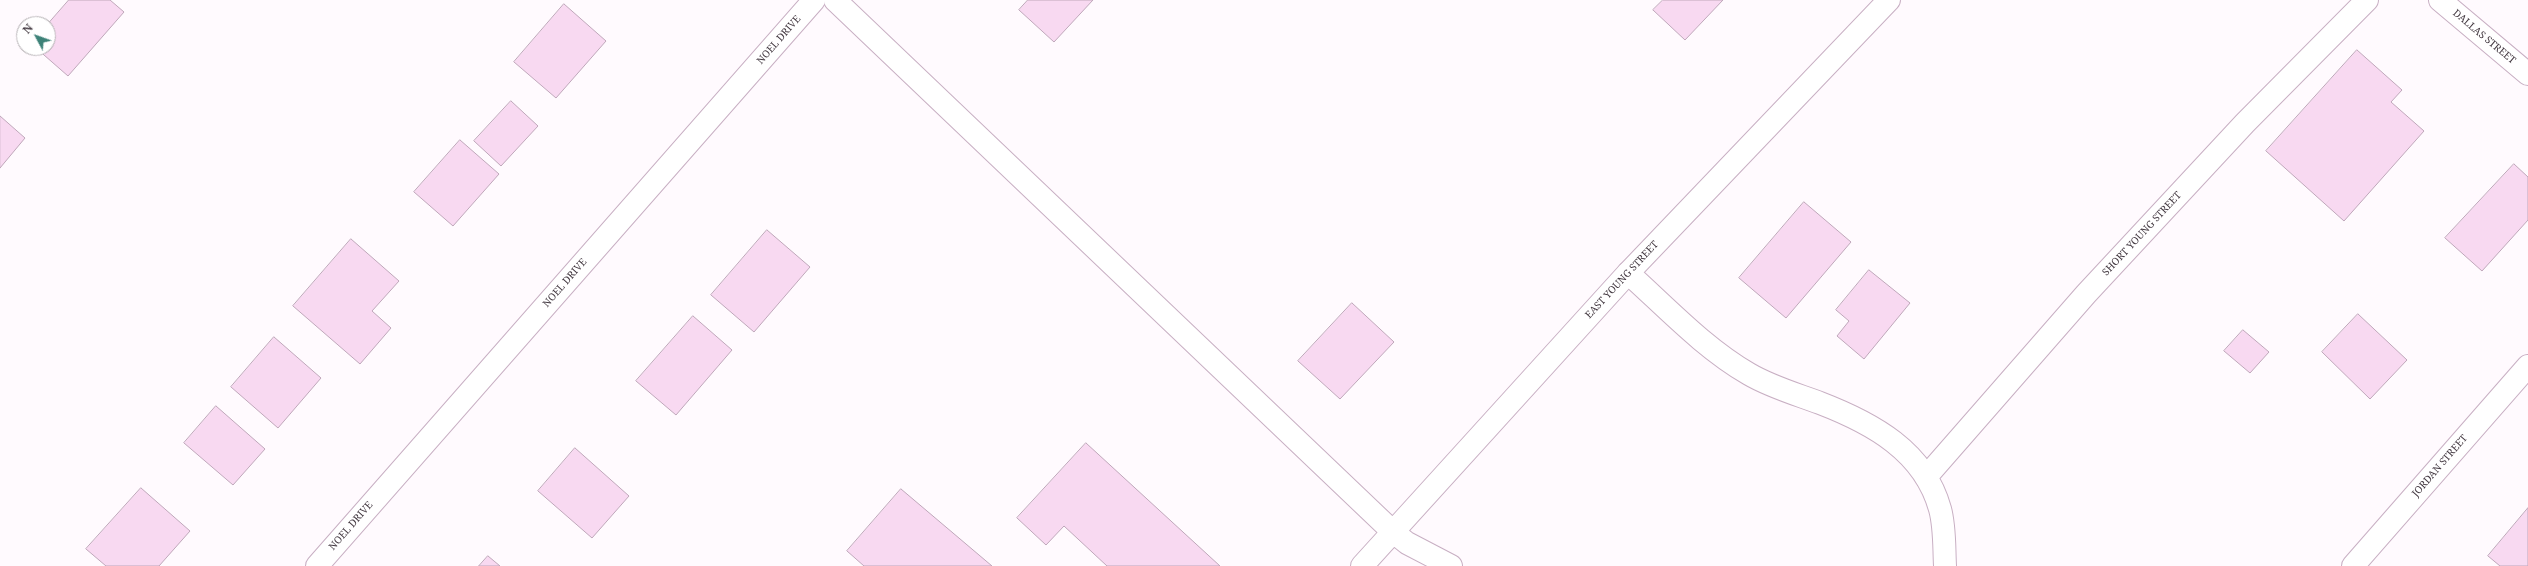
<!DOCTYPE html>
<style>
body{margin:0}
#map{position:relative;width:2528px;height:566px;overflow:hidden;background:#fffafe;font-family:"Noto Serif",serif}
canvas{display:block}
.north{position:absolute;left:16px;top:16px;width:40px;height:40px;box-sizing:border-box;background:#fff;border:1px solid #b4b0b3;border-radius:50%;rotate:311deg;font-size:11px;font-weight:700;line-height:16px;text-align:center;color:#433941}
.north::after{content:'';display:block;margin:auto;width:14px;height:18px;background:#3d8278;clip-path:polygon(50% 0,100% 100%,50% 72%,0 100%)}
</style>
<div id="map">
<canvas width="2528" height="566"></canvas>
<div class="north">N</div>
</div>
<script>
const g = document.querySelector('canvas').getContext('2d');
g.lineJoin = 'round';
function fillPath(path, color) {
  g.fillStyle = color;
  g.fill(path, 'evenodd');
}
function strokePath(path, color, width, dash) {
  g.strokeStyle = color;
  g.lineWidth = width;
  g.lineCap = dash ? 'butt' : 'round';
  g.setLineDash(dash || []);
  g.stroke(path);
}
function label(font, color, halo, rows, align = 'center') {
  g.font = font + ' "Noto Serif",serif';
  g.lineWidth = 3;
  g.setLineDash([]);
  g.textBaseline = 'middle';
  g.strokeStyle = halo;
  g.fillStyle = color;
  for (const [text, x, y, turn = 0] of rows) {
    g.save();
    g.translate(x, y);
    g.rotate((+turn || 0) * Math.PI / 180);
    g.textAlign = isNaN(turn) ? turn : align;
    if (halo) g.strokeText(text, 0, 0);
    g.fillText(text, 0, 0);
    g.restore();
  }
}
const building = new Path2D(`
 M 69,0 L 110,0 L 124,12 L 68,76 L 36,48 L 48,48 L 48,24 Z
 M 1028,0 L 1093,0 L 1054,42 L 1019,10 Z
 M 1663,0 L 1723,0 L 1685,40 L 1653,10 Z
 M 564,4 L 606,41 L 556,98 L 514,62 Z
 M 2357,50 L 2402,90 L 2391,102 L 2424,131 L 2344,221 L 2266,151 Z
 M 511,101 L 538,126 L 501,166 L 474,141 Z
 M 0,116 L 25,138 L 0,168 Z
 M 460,140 L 499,174 L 453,226 L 414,192 Z
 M 2514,164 L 2528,177 L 2528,220 L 2482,271 L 2445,238 Z
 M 1804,202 L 1851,242 L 1786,318 L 1739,278 Z
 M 767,230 L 810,267 L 754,332 L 711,295 Z
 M 351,239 L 399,281 L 372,311 L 391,328 L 360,364 L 293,306 Z
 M 1869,270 L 1910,303 L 1864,359 L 1837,336 L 1849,321 L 1836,310 Z
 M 1352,303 L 1394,342 L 1340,399 L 1298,361 Z
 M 2358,314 L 2407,360 L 2370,399 L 2322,352 Z
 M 693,316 L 732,350 L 676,415 L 636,381 Z
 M 2243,330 L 2269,352 L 2250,373 L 2224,351 Z
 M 274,337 L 321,378 L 278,428 L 231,387 Z
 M 216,406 L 265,449 L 233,485 L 184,443 Z
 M 1086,443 L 1220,566 L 1107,566 L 1064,526 L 1046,545 L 1017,518 Z
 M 575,448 L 629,496 L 592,538 L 538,491 Z
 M 141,488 L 190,531 L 159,566 L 106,566 L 86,549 Z
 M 901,489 L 992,566 L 864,566 L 847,551 Z
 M 2528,508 L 2528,566 L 2500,566 L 2488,556 Z
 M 488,556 L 500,566 L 479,566 Z`);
fillPath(building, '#f8d9f1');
strokePath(building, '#bfa7ba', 1);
const minor = new Path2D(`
 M 2440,0 L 2528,74
 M 1628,273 C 1667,308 1704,348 1749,374 C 1771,387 1796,394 1820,403 C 1872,423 1924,451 1940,509 C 1945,527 1944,547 1945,566
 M 1926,477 L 2086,294 L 2245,123 L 2367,0
 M 317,566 L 814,0
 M 2353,566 L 2528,366`);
const tertiary = new Path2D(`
 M 835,0 L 1392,531 L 1407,543 L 1451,566
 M 1362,566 L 1628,273 L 1889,0`);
strokePath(minor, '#c8afc3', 24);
strokePath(tertiary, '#c8afc3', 24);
strokePath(minor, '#fff', 22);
strokePath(tertiary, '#fff', 22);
label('10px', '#433941', '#fff', [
 ["DALLAS STREET",2484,37,40],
 ["NOEL DRIVE",779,40,-49],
 ["SHORT YOUNG STREET",2142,234,-47],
 ["EAST YOUNG STREET",1622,280,-47],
 ["NOEL DRIVE",565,283,-49],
 ["JORDAN STREET",2440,466,-49],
 ["NOEL DRIVE",351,526,-49]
]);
</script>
